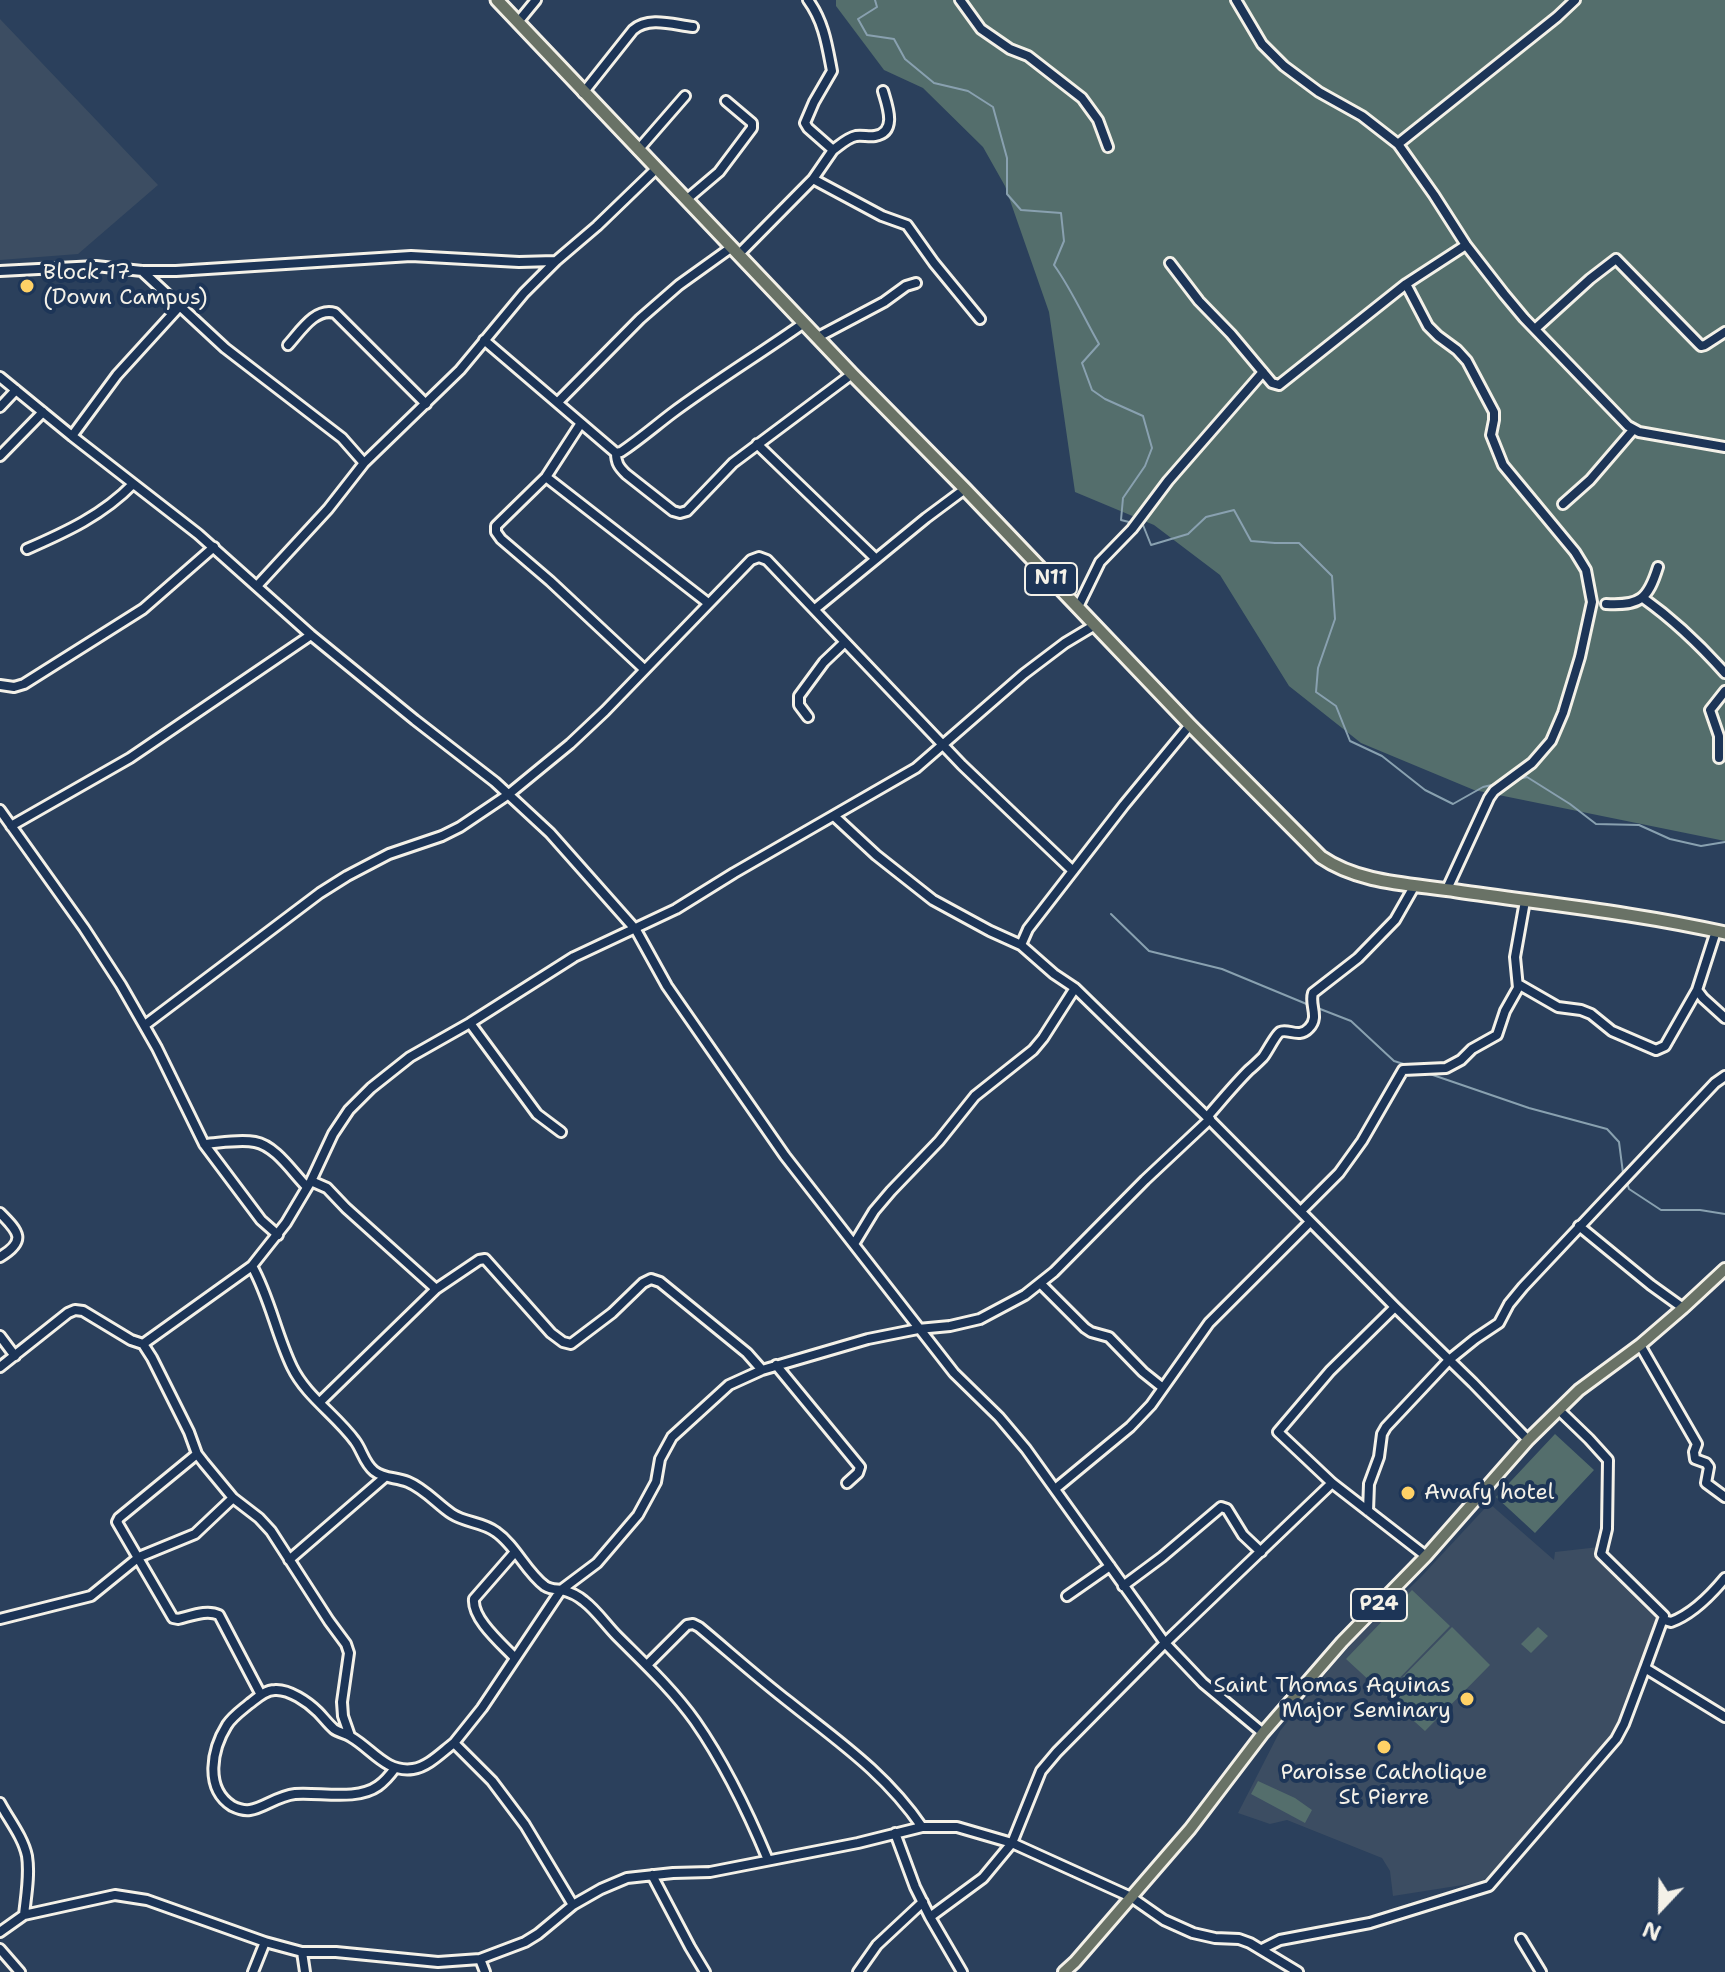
<!DOCTYPE html>
<style>
body{margin:0}
#map{position:relative;width:1725px;height:1972px;overflow:hidden;background:#2b405c;font-family:"Shantell Sans",sans-serif}
canvas{display:block}
.north{position:absolute;left:1621px;top:1868px;width:80px;height:80px;-webkit-text-stroke:6px #1d3557;paint-order:stroke;rotate:202deg;font-size:22px;font-weight:700;line-height:32px;text-align:center;color:#f4f1e8}
.north::after{content:'';display:block;margin:auto;width:28px;height:36px;background:#f4f1e8;clip-path:polygon(50% 0,100% 100%,50% 72%,0 100%)}
</style>
<div id="map">
<canvas width="1725" height="1972"></canvas>
<div class="north">N</div>
</div>
<script>
const g = document.querySelector('canvas').getContext('2d');
g.lineJoin = 'round';
function fillPath(path, color) {
  g.fillStyle = color;
  g.fill(path, 'evenodd');
}
function strokePath(path, color, width, dash) {
  g.strokeStyle = color;
  g.lineWidth = width;
  g.lineCap = dash ? 'butt' : 'round';
  g.setLineDash(dash || []);
  g.stroke(path);
}
function label(font, color, halo, rows, align = 'center') {
  g.font = font + ' "Shantell Sans",sans-serif';
  g.lineWidth = 8;
  g.setLineDash([]);
  g.textBaseline = 'middle';
  g.strokeStyle = halo;
  g.fillStyle = color;
  for (const [text, x, y, turn = 0] of rows) {
    g.save();
    g.translate(x, y);
    g.rotate((+turn || 0) * Math.PI / 180);
    g.textAlign = isNaN(turn) ? turn : align;
    if (halo) g.strokeText(text, 0, 0);
    g.fillText(text, 0, 0);
    g.restore();
  }
}
fillPath(new Path2D(`
 M 0,19 L 158,185 L 78,254 L 0,260 Z
 M 1490,1504 L 1554,1560 L 1555,1552 L 1599,1547 L 1663,1611 L 1617,1731 L 1488,1881 L 1393,1896 L 1390,1871 L 1382,1858 L 1287,1820 L 1270,1824 L 1238,1813 L 1280,1731 L 1332,1666 L 1354,1641 L 1421,1577 L 1486,1507 Z`), '#3c4d62');
fillPath(new Path2D(`
 M 836,0 L 1725,0 L 1725,841 L 1474,790 L 1361,743 L 1289,686 L 1220,575 L 1154,525 L 1075,492 L 1049,312 L 1005,186 L 983,147 L 923,88 L 884,70 L 836,6 Z
 M 1555,1434 L 1594,1470 L 1535,1533 L 1496,1497 Z
 M 1412,1590 L 1450,1626 L 1384,1694 L 1346,1659 Z
 M 1452,1627 L 1490,1665 L 1425,1731 L 1385,1695 Z
 M 1538,1627 L 1548,1636 L 1531,1653 L 1521,1644 Z
 M 1258,1781 L 1295,1798 L 1312,1810 L 1305,1823 L 1251,1794 Z`), '#546e6c');
strokePath(new Path2D(`
 M 875,0 L 877,7 L 858,19 L 867,35 L 894,39 L 905,59 L 934,83 L 968,91 L 993,107 L 1007,158 L 1007,194 L 1021,210 L 1061,213 L 1064,241 L 1054,265 C 1072,290 1084,318 1099,344 L 1082,363 L 1092,390 L 1105,399 L 1143,416 L 1152,448 L 1145,466 L 1123,498 L 1121,520 L 1133,523
 M 1139,524 L 1143,525 L 1151,545 L 1188,534 L 1206,517 L 1234,510 L 1251,541 L 1275,543 L 1299,543 L 1332,576 L 1335,619 L 1318,668 L 1316,692 L 1336,706 L 1350,741 L 1382,756 L 1425,790 L 1453,804 L 1483,787 L 1496,784
 M 1514,780 L 1527,777 L 1570,804 L 1596,824 L 1639,825 L 1670,839 L 1701,846 L 1725,842
 M 1111,914 L 1149,951 L 1222,969 L 1309,1005
 M 1315,1007 L 1351,1021 L 1394,1061 L 1410,1066
 M 1427,1073 L 1529,1108 L 1607,1129 L 1619,1142 L 1623,1173
 M 1627,1183 L 1629,1189 L 1661,1210 L 1700,1210 L 1725,1214`), '#89a1b0', 2);
const minor = new Path2D(`
 M 808,0 C 824,22 827,45 832,71 L 814,102 L 805,123 L 808,128 L 833,150 L 813,179
 M 960,0 L 981,29 L 1010,49 L 1028,56 L 1082,98 L 1098,120 L 1108,147
 M 1236,0 L 1262,44 L 1284,66 L 1319,92 L 1362,116 L 1398,144 L 1434,195 L 1466,245 L 1504,294 L 1524,318 L 1628,426 L 1639,432 L 1725,447
 M 518,22 L 536,0
 M 583,93 L 633,30 C 649,16 674,25 693,27
 M 1398,144 L 1557,17 L 1575,0
 M 638,150 L 685,96
 M 833,150 C 840,145 847,138 856,136 C 862,135 869,137 875,136 C 898,132 887,105 883,91
 M 686,200 L 719,172 L 752,128 L 752,123 L 726,101
 M 738,255 L 813,179 L 882,216 L 907,225 L 934,263 L 980,319
 M 1170,263 L 1199,301 L 1231,334 L 1272,383 L 1279,385 L 1406,284 L 1466,245
 M 0,271 L 96,266 L 142,271 L 176,271 L 411,256 L 519,262 L 555,261
 M 142,271 L 225,348 L 342,438 L 364,463
 M 1406,284 L 1428,326 L 1438,336 L 1457,350 L 1467,361 L 1494,412 L 1494,420 L 1491,435 L 1503,465 L 1575,552 L 1586,570 L 1592,602 L 1580,657 L 1563,713 L 1551,741 L 1532,763 L 1494,791 L 1489,798 L 1447,889
 M 1535,329 L 1590,279 L 1616,259 L 1698,343 L 1701,346 L 1705,345 L 1725,332
 M 818,337 L 884,302 L 906,286 L 916,283
 M 484,340 L 616,453 C 616,463 619,467 626,474 L 673,511 L 680,513 L 687,511 L 733,463 L 852,374
 M 288,345 C 300,332 315,307 335,313 L 426,404
 M 0,377 L 72,436 L 198,534 L 311,635 L 415,720 L 495,782 L 550,833 L 636,930 L 667,986 L 785,1156 L 954,1373 L 999,1417 L 1026,1449 L 1165,1643 L 1203,1683 L 1263,1733
 M 558,402 L 640,319 L 679,285 L 732,247
 M 0,407 L 16,390
 M 581,423 L 546,477 L 501,521 L 496,526 L 496,532 L 501,539 L 550,581 L 644,669
 M 72,436 L 117,375 L 179,307
 M 757,444 L 876,559
 M 616,453 L 621,452 C 639,440 654,427 671,414 C 714,382 760,354 804,323
 M 0,456 L 43,412
 M 546,477 L 708,603
 M 1563,504 L 1590,480 L 1633,430
 M 27,549 C 66,532 103,515 133,484
 M 257,586 L 328,509 L 364,463 L 460,370 L 524,293 L 556,261 L 597,226 L 656,169
 M 1643,598 C 1674,620 1700,645 1725,673
 M 1606,604 C 1640,606 1648,599 1658,567
 M 1078,607 L 1100,562 L 1132,529 L 1168,481 L 1263,372
 M 815,609 L 926,518 L 965,489
 M 0,685 L 14,687 L 24,684 L 143,609 L 214,547
 M 808,717 L 799,705 L 799,696 L 824,662 L 845,642
 M 1719,758 L 1719,736 L 1710,710 L 1725,691
 M 0,810 L 84,928 L 121,985 L 157,1048 L 204,1144 L 261,1220 L 278,1235
 M 834,816 L 876,855 L 933,900 L 990,931 L 1021,945 L 1054,974 L 1075,988 L 1207,1117 L 1395,1307 L 1473,1383 L 1528,1440
 M 11,826 L 130,758 L 311,635
 M 1716,931 L 1697,990 L 1703,998 L 1725,1018
 M 1021,945 L 1028,929 L 1124,805 L 1190,725
 M 1518,984 L 1558,1007 L 1581,1010 L 1591,1014 L 1612,1031 L 1656,1050 L 1665,1046 L 1697,990
 M 470,1023 L 537,1114 L 561,1132
 M 145,1025 L 320,893 L 347,876 L 389,854 L 442,836 L 460,827 L 509,794 L 570,744 L 605,711 L 751,560 L 759,557 L 767,560 L 962,765 L 1073,871
 M 1207,1117 C 1221,1101 1234,1085 1249,1070 C 1254,1066 1258,1062 1263,1057 C 1267,1052 1276,1034 1280,1032 C 1288,1028 1299,1039 1309,1028 C 1320,1017 1309,1005 1313,993 L 1358,958 L 1395,920 L 1415,885
 M 204,1144 C 220,1143 239,1139 255,1142 C 276,1146 292,1172 307,1187
 M 311,1181 L 327,1188 L 346,1208 L 436,1289 L 479,1260 L 485,1259 L 551,1333 L 563,1342 L 571,1344 L 612,1313 L 643,1283 L 651,1279 L 660,1282 L 747,1353 L 762,1370 L 868,1339 L 918,1329 L 950,1326 L 980,1319 L 1025,1295 L 1054,1272 L 1145,1180 L 1210,1119
 M 1301,1211 L 1339,1173 L 1362,1141 L 1403,1070 L 1446,1068 L 1461,1060 L 1472,1049 L 1497,1035 L 1505,1011 L 1518,988 L 1515,957 L 1525,901
 M 0,1213 C 19,1232 27,1241 0,1257
 M 1579,1226 L 1651,1285 L 1683,1308
 M 854,1244 L 874,1211 L 891,1191 L 939,1141 L 975,1096 L 1033,1050 L 1043,1038 L 1075,988
 M 252,1266 C 270,1298 276,1334 292,1367 C 306,1396 336,1415 355,1441 C 362,1450 364,1463 374,1471 C 384,1479 396,1477 408,1482 C 425,1489 437,1504 452,1514 C 466,1523 483,1522 496,1532 C 516,1546 526,1572 545,1586 C 551,1590 556,1589 562,1590 C 570,1592 578,1596 584,1601 C 597,1611 606,1625 617,1636 C 644,1663 673,1690 695,1721 C 725,1764 748,1812 768,1860
 M 1041,1284 L 1085,1328 L 1091,1332 L 1109,1337 L 1143,1372 L 1163,1388
 M 1395,1307 L 1330,1371 L 1278,1432 L 1332,1483 L 1426,1556
 M 0,1336 L 15,1356
 M 143,1344 L 252,1266 L 286,1223 L 311,1181 L 333,1134 L 349,1110 L 371,1088 L 410,1057 L 470,1023 L 574,957 L 676,909 L 734,873 L 916,768 L 1024,674 L 1065,643 L 1095,625
 M 1640,1345 L 1697,1444 L 1694,1452 L 1695,1459 L 1706,1463 L 1709,1467 L 1706,1483 L 1725,1497
 M 776,1365 L 860,1467 L 858,1473 L 847,1483
 M 0,1367 L 68,1313 L 75,1310 L 83,1311 L 131,1340 L 143,1344 L 152,1358 L 189,1432 L 197,1454 L 204,1463 L 233,1498 L 259,1518 L 271,1531 L 329,1621 L 346,1644 L 349,1653 L 342,1702 L 343,1716 L 350,1736
 M 320,1402 L 436,1289
 M 1559,1410 L 1589,1439 L 1608,1460 L 1607,1529 L 1601,1554 L 1664,1616 L 1645,1668 L 1725,1717
 M 197,1454 L 119,1518 L 117,1522 L 173,1618 L 178,1619 C 191,1616 207,1609 219,1615 L 261,1695
 M 1055,1489 L 1130,1427 L 1151,1405 L 1209,1323 L 1310,1222
 M 1368,1511 L 1369,1484 L 1379,1457 L 1382,1434 L 1386,1427 L 1449,1360 L 1475,1339 L 1499,1323 L 1509,1304 L 1523,1287 L 1715,1083 L 1725,1076
 M 289,1560 L 385,1477
 M 1123,1586 L 1162,1557 L 1221,1507 L 1227,1509 L 1243,1535 L 1261,1552
 M 1067,1596 L 1110,1566
 M 0,1619 L 91,1596 L 139,1557 L 195,1534 L 233,1498
 M 1664,1620 L 1671,1622 C 1693,1614 1711,1595 1725,1578
 M 515,1658 C 502,1644 472,1619 474,1599 L 515,1552
 M 647,1665 L 687,1625 L 693,1624 L 699,1627 C 729,1652 758,1678 789,1702 C 839,1742 885,1773 922,1827
 M 395,1768 C 390,1775 385,1781 378,1786 C 357,1801 320,1792 295,1794 C 277,1796 264,1808 250,1810 C 243,1811 238,1809 232,1806 C 204,1788 212,1749 227,1725 C 233,1716 242,1710 249,1704 C 257,1698 265,1690 275,1690 C 289,1689 308,1702 318,1712 C 323,1717 328,1724 334,1729 C 339,1733 346,1733 351,1737 C 372,1749 386,1773 413,1769 C 428,1767 442,1752 454,1743
 M 0,1803 C 9,1820 23,1837 27,1856 C 30,1875 26,1896 24,1915
 M 895,1833 L 915,1887 L 930,1917 L 962,1972
 M 652,1875 L 690,1947 L 705,1972
 M 573,1905 L 525,1825 L 492,1781 L 454,1743 L 482,1708 L 561,1590 L 597,1563 L 638,1515 L 656,1482 L 660,1459 L 672,1437 L 729,1385 L 762,1370
 M 930,1917 L 983,1878 L 1012,1843 L 1041,1771 L 1057,1752 L 1165,1643 L 1332,1483
 M 0,1932 L 24,1915 L 115,1895 L 147,1900 L 265,1942 L 302,1952 L 336,1952 L 438,1962 L 480,1959 L 525,1942 L 538,1934 L 573,1905 L 601,1889 L 627,1878 L 673,1873 L 710,1872 L 858,1843 L 922,1827 L 957,1827 L 1012,1843 L 1131,1897 L 1164,1920 L 1193,1933 L 1215,1938 L 1239,1939 L 1250,1943 L 1298,1972
 M 1521,1939 L 1541,1972
 M 0,1949 L 20,1972
 M 1262,1949 L 1280,1940 L 1370,1923 L 1489,1886 L 1616,1739 L 1624,1724 L 1645,1668
 M 302,1952 L 305,1972
 M 480,1959 L 485,1972
 M 253,1972 L 265,1942
 M 858,1972 L 877,1945 L 923,1902`);
const major = new Path2D(`
 M 1064,1972 L 1075,1962 L 1190,1829 L 1263,1733 L 1342,1642 L 1426,1556 L 1528,1440 L 1579,1390 L 1640,1345 L 1683,1308 L 1725,1269`);
const highway = new Path2D(`
 M 497,0 L 852,374 L 965,489 L 1190,725 L 1321,857 C 1360,884 1412,884 1457,891 C 1546,904 1637,913 1725,933`);
strokePath(minor, '#f4f1e8', 14);
strokePath(major, '#f4f1e8', 16);
strokePath(highway, '#f4f1e8', 17);
strokePath(minor, '#1d3557', 8);
strokePath(major, '#697266', 10);
strokePath(highway, '#697266', 11);
for (const [x, y, r, color] of [
 [27,286,8,"#ffd166"],
 [1408,1493,8,"#ffd166"],
 [1467,1699,8,"#ffd166"],
 [1384,1747,8,"#ffd166"]
]) {
  const dot = new Path2D();
  dot.arc(x, y, r, 0, 2 * Math.PI);
  g.fillStyle = color;
  g.fill(dot);
  strokePath(dot, '#1d3557', 3);
}
for (const [x, y, w] of [
 [1051,579,52],
 [1379,1605,56]
]) {
  const box = new Path2D();
  box.roundRect(x - w / 2, y - 16, w, 32, 6);
  g.fillStyle = '#1d3557';
  g.fill(box);
  strokePath(box, '#f4f1e8', 2);
}
label('bold 20px', '#f4f1e8', null, [
 ["N11",1051,579],
 ["P24",1379,1605]
]);
label('22px', '#f4f1e8', '#1d3557', [
 ["Block 17",43,273],
 ["(Down Campus)",43,298],
 ["Awafy hotel",1424,1493],
 ["Saint Thomas Aquinas",1451,1686,"right"],
 ["Major Seminary",1451,1711,"right"],
 ["Paroisse Catholique",1384,1773,"center"],
 ["St Pierre",1384,1798,"center"]
], 'left');
</script>
